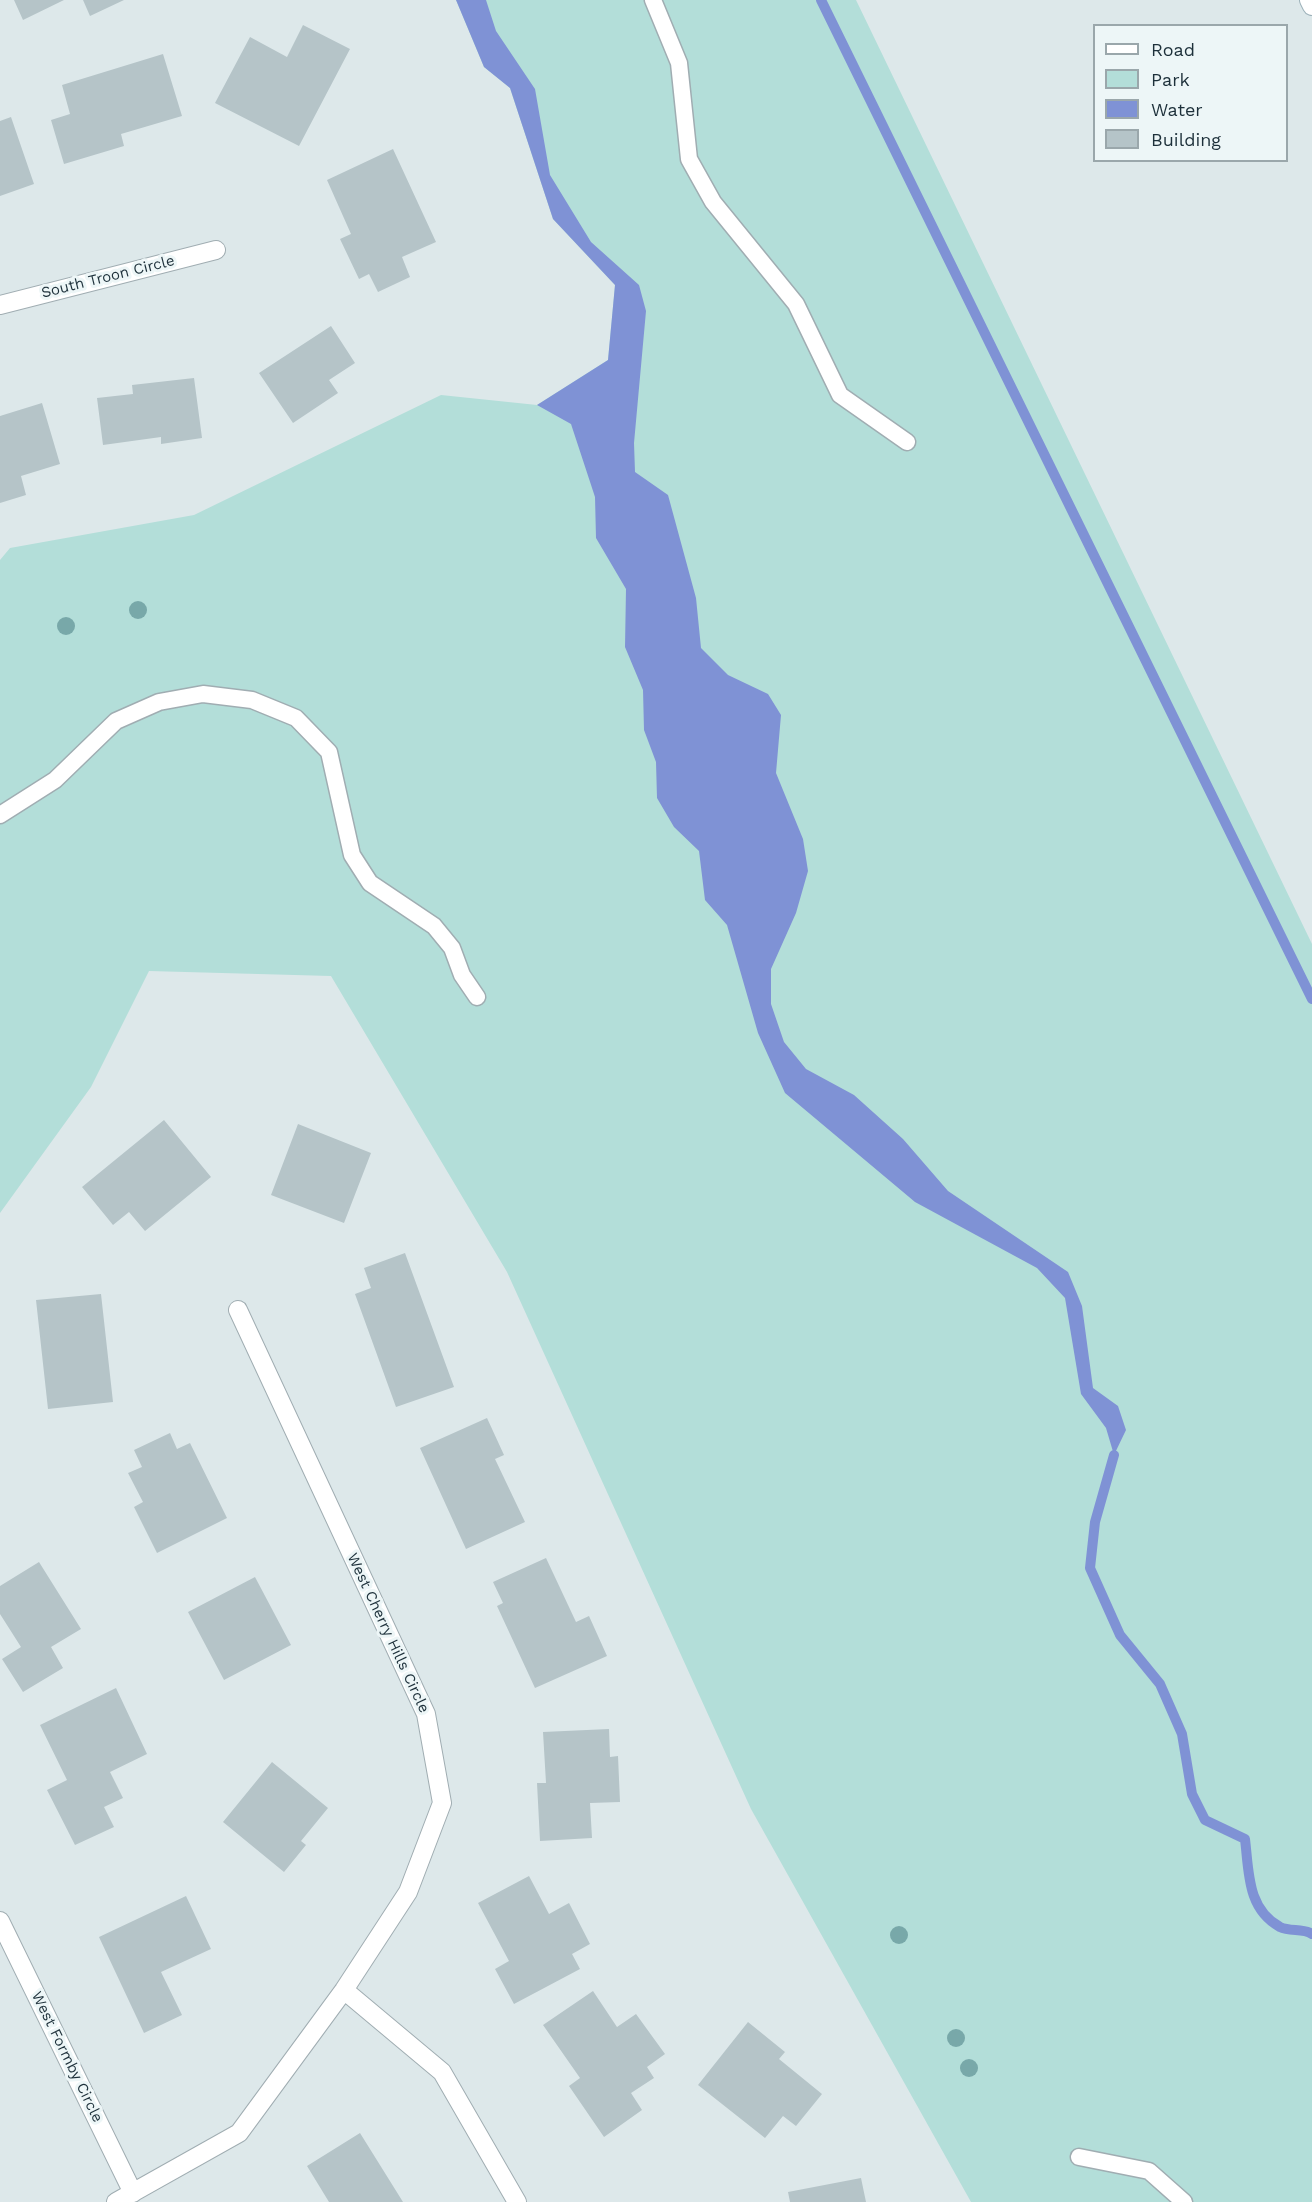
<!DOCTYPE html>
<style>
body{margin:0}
#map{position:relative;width:1312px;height:2202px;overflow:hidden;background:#dde8ea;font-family:"Work Sans",sans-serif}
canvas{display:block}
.legend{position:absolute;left:1093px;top:24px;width:195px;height:138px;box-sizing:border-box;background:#edf6f7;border:2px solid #9aa7ab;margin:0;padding:8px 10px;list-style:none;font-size:18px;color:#1d303a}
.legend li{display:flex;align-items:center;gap:12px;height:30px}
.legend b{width:30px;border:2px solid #9aa7ab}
</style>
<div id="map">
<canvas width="1312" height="2202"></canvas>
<ul class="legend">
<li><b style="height:8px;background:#fff"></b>Road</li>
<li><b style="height:16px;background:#b3ded9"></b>Park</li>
<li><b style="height:16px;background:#7f92d5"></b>Water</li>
<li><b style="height:16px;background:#b5c4c8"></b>Building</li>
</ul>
</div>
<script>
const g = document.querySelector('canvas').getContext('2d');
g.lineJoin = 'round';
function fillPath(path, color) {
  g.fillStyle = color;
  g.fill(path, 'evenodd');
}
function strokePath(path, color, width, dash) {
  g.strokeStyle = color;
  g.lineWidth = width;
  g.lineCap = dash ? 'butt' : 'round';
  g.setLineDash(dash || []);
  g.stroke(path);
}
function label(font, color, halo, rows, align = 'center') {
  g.font = font + ' "Work Sans",sans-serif';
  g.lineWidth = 6;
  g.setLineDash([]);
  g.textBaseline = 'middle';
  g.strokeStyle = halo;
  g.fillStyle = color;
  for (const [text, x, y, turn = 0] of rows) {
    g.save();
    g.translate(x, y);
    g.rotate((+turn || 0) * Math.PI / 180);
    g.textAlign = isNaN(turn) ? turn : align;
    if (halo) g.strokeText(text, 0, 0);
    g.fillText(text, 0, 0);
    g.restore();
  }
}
fillPath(new Path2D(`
 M 456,0 L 856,0 L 1312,944 L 1312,2202 L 971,2202 L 751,1809 L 507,1272 L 331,976 L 149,971 L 91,1087 L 0,1213 L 0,560 L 10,548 L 194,515 L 441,395 L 537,405 L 608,360 L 615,285 L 553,219 L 510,88 L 484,67 Z`), '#b3ded9');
fillPath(new Path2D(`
 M 456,0 L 486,0 L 496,31 L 535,89 L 550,175 L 591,242 L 639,285 L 646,311 L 634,443 L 635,472 L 668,495 L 696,598 L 701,648 L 728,675 L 768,694 L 781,715 L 776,773 L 803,839 L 808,871 L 796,913 L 771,969 L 771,1004 L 784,1042 L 806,1069 L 854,1095 L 903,1139 L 948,1191 L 1068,1272 L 1082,1306 L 1093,1388 L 1118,1406 L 1126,1430 L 1114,1455 L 1106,1428 L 1081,1394 L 1065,1298 L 1037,1268 L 915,1202 L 785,1093 L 758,1033 L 727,925 L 705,900 L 699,851 L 674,827 L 657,798 L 656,762 L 644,730 L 643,690 L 625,647 L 626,589 L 596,538 L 595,497 L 571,424 L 537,405 L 608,360 L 615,285 L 553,219 L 510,88 L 484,67 Z`), '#7f92d5');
strokePath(new Path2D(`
 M 821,0 L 1312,999
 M 1114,1455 L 1095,1522 L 1090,1568 L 1120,1635 L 1160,1684 L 1182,1734 L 1192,1794 L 1205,1820 L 1245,1839 C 1249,1872 1247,1909 1280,1927 C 1290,1932 1303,1928 1312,1934`), '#7f92d5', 10);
fillPath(new Path2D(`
 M 14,0 L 64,0 L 23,20 Z
 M 83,0 L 124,0 L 90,16 Z
 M 303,25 L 350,49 L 299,146 L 215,103 L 250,37 L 287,57 Z
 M 163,54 L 182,116 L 121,134 L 124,146 L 64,164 L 51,120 L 70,114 L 62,85 Z
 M 11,117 L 34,184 L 0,196 L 0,121 Z
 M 393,149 L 436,242 L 402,257 L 410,277 L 378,292 L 369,274 L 359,279 L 340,239 L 351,234 L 327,180 Z
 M 331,326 L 355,363 L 329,380 L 338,393 L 293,423 L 259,373 Z
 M 194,378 L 202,438 L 161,444 L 161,437 L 103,445 L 97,398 L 133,394 L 132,385 Z
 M 42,403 L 60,464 L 21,476 L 26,495 L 0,503 L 0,416 Z
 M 164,1120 L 211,1177 L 145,1231 L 129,1212 L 113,1225 L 82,1187 Z
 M 298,1124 L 371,1153 L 344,1223 L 271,1195 Z
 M 405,1253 L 454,1387 L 396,1407 L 355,1294 L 371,1288 L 364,1268 Z
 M 101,1294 L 113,1402 L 48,1409 L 36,1300 Z
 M 487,1418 L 504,1455 L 495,1459 L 525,1522 L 466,1549 L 420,1448 Z
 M 170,1433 L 177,1449 L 190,1443 L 227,1518 L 157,1553 L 134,1507 L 143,1502 L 128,1473 L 142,1467 L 134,1450 Z
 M 546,1558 L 576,1622 L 589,1616 L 607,1656 L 535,1688 L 497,1606 L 503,1603 L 493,1582 Z
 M 39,1562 L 81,1629 L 51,1647 L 63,1668 L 23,1692 L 2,1659 L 21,1647 L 0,1614 L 0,1586 Z
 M 255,1577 L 291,1645 L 224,1680 L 188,1612 Z
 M 116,1688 L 147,1754 L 110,1772 L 123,1798 L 104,1807 L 114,1827 L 75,1845 L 47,1790 L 67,1780 L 40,1725 Z
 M 609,1729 L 610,1757 L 618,1756 L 620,1802 L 590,1803 L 592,1838 L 540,1841 L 537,1783 L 546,1783 L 543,1732 Z
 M 272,1762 L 328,1808 L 301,1841 L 306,1845 L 284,1872 L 223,1822 Z
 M 529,1876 L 549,1914 L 569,1903 L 590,1944 L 572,1954 L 580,1969 L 514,2004 L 495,1969 L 509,1961 L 478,1903 Z
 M 186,1896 L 211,1949 L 161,1972 L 182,2015 L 144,2033 L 99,1937 Z
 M 593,1991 L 617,2027 L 636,2014 L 665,2054 L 647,2067 L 654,2078 L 631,2093 L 642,2110 L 604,2137 L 569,2086 L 580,2078 L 543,2025 Z
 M 748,2022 L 785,2052 L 779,2059 L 822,2094 L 796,2126 L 783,2116 L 765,2138 L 698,2085 Z
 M 360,2133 L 403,2202 L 329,2202 L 307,2166 Z
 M 861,2178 L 866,2202 L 790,2202 L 788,2192 Z`), '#b5c4c8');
const lane = new Path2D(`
 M 653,0 L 679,63 L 689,159 L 713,202 L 796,304 L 840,395 L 907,442
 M 0,815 L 55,780 L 116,721 L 159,702 L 203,694 L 252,700 L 296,718 L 329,752 L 352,855 L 370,883 L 434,926 L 452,948 L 462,975 L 477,997
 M 1079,2157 L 1149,2171 L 1184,2202`);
const street = new Path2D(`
 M 0,305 L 216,250
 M 0,1921 L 133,2193
 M 344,1990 L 442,2072 L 517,2202
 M 116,2202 L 239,2133 L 344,1990 L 408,1892 L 442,1803 L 426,1714 L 238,1310`);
const secondary = new Path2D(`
 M 1309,0 L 1312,6`);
strokePath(lane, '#a0adb2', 19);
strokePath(street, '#a0adb2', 20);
strokePath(secondary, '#9db2ba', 20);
strokePath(lane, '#fff', 16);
strokePath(street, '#fff', 18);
strokePath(secondary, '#fff', 18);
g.fillStyle = '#78a8a9';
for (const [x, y] of [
 [138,610],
 [66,626],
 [899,1935],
 [956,2038],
 [969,2068]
]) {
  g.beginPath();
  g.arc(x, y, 9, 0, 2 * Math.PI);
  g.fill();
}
label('15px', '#1d303a', '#edf6f7', [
 ["South Troon Circle",108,277,-14],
 ["West Cherry Hills Circle",388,1633,65],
 ["West Formby Circle",67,2057,64]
]);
</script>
